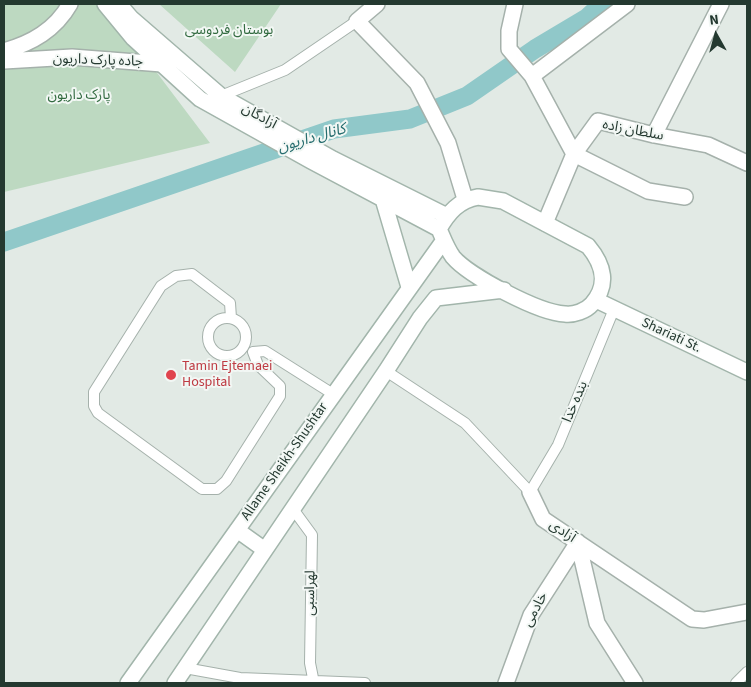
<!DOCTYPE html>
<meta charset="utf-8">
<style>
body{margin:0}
#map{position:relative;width:751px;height:687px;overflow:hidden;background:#e2eae5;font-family:"Source Sans 3",sans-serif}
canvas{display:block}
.frame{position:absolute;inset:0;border:5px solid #243930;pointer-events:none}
.north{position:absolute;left:691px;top:10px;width:50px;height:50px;-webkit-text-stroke:4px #f2f7f4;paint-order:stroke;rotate:353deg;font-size:14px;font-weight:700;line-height:20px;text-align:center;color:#243930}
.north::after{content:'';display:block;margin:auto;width:18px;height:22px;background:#243930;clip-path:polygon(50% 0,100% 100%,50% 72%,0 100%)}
</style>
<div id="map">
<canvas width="751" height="687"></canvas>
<div class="frame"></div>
<div class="north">N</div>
</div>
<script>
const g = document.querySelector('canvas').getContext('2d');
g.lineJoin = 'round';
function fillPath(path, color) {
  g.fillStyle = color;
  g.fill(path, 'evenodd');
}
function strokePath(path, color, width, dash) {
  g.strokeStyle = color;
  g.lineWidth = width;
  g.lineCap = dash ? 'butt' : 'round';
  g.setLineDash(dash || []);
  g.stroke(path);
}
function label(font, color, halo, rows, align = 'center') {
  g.font = font + ' "Source Sans 3","Noto Sans Arabic",sans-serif';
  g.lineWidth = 4;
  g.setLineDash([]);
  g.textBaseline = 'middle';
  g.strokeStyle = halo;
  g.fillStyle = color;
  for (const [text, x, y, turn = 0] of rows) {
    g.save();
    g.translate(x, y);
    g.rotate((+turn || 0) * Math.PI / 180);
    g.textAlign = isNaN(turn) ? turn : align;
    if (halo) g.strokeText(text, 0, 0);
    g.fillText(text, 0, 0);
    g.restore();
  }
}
fillPath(new Path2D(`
 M 4,4 L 105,4 L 210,143 L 4,192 Z
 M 159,4 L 281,4 L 235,72 Z`), '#bdd9c1');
strokePath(new Path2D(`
 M 4,242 L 334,129 L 410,119 L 467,96 L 535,49 L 587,18 L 602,4`), '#90c8c9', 19);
const service = new Path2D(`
 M 221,96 L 285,70 L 357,21
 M208 337a19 19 0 1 1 38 0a19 19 0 1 1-38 0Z
 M 231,318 L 230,303 L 192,274 L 176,276 L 161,286 L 94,392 L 94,406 L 98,413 L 202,489 L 217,489 L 226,481 L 280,396 L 280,386 L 258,365 L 253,352 L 265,351 L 333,394
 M 386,371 L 465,423 L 530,492 L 558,445 L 614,309
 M 293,509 L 312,535 L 310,663 L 314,683
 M 185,668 L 240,678 L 365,683
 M 736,683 L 747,672`);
const minor = new Path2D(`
 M 377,4 L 357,21 L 417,83 L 448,143 L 465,199
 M 515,4 L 509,31 L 509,49 L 532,76 L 574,154 L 648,191 L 685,197
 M 4,51 C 32,43 55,30 70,4
 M 4,61 L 72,57 L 162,64
 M 532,76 L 627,4
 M 654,135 L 721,4
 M 545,223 L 574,154 L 598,121 L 654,135 L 708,145 L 747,163
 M 530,492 L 543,519 L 692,619 L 704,620 L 747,612
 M 578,542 L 597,623 L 635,683
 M 506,683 L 531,615 L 578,542`);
const secondary = new Path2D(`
 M 105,4 L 133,38 L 200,99 L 311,161 L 439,229
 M 119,4 L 131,18 L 221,96 L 333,159 L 447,216
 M 478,197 L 503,201 L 588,246 C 604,265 609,285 592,304 C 586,311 574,315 565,314 C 539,313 469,276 453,257 C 447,249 443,238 439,229 C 448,213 459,200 478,197 Z
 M 383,199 L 409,287
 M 596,300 L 747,372
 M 237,530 L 265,550
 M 128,683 L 444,240
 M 175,683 L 386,371 L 420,318 L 436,298 L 504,290`);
strokePath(service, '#a5b1ab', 12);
strokePath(minor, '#a5b1ab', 18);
strokePath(secondary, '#a2b5ab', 18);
strokePath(service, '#fff', 10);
strokePath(minor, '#fff', 15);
strokePath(secondary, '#fff', 15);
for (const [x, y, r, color] of [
 [171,375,6,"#e0444e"]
]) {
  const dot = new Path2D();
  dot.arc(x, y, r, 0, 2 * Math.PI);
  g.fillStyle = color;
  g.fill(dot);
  strokePath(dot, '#f2f7f4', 2);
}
label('14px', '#336b41', '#f2f7f4', [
 ["بوستان فردوسی",229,31],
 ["پارک داریون",79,96]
]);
label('14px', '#243930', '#f2f7f4', [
 ["جاده پارک داریون",98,61,2],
 ["آزادگان",259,117,29],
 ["سلطان زاده",633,131,11],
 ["Shariati St.",671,336,25],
 ["بنده خدا",576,402,-67],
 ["Allame Sheikh-Shushtar",285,462,-55],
 ["آزادی",562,532,34],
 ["لهراسبی",311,593,-89],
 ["خادمی",536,610,-62]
]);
label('14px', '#be3a42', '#f2f7f4', [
 ["Tamin Ejtemaei",182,367],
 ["Hospital",182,383]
], 'left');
label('italic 15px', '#256c6e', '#f2f7f4', [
 ["کانال داریون",312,139,-16]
]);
</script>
